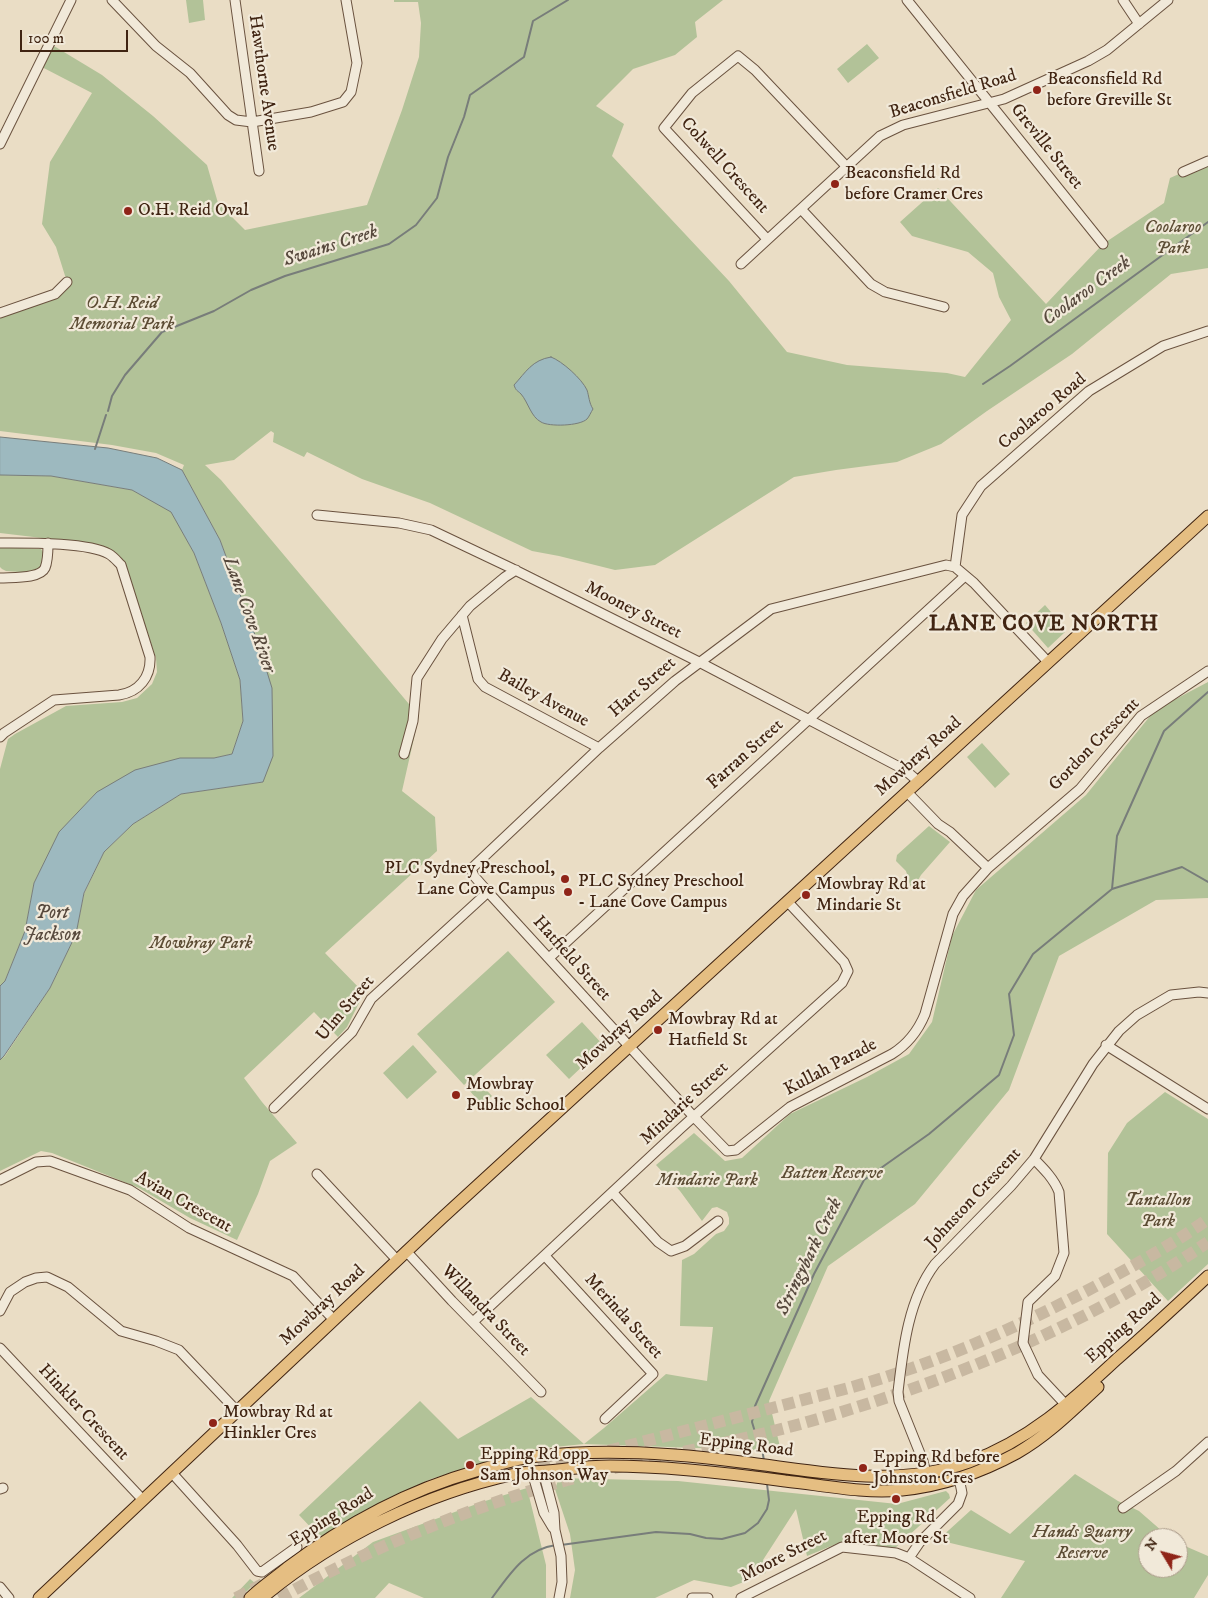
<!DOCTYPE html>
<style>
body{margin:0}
#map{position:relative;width:1208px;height:1598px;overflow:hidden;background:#eaddc5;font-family:"IM FELL DW Pica",serif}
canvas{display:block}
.north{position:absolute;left:1138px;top:1528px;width:50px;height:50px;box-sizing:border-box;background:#f1e9d9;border:1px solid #aa9a89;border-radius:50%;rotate:307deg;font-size:14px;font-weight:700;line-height:20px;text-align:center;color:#402412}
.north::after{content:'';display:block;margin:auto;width:18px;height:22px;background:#8f2418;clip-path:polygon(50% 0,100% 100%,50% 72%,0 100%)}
.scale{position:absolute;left:20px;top:30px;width:108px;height:22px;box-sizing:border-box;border:2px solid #402412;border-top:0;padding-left:6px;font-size:15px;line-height:18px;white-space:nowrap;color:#402412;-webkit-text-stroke:4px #f1e9d9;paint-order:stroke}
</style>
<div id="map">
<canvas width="1208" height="1598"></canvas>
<div class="north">N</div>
<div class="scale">100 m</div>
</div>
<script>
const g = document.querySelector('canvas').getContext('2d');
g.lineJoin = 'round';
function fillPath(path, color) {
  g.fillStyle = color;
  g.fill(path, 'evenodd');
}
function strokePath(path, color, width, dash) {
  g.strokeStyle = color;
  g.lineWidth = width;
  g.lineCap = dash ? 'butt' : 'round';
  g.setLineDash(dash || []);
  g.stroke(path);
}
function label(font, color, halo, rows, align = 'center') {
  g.font = font + ' "IM FELL DW Pica",serif';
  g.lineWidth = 4.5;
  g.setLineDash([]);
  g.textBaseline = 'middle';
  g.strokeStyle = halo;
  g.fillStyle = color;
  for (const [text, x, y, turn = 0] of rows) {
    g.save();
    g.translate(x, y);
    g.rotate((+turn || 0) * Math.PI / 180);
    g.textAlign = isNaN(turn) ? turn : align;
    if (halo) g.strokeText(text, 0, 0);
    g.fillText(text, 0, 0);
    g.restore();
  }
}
fillPath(new Path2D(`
 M 186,0 L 203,0 L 205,20 L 189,23 Z
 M 394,0 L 723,0 L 695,22 L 697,37 L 675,55 L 633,69 L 596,106 L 624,124 L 612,156 L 729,281 L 787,352 L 847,365 L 947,373 L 965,377 L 1011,320 L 999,297 L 993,273 L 968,252 L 912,236 L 900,222 L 938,188 L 1046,304 L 1103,244 L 1164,203 L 1170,178 L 1208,161 L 1208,268 L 1171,274 L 1072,354 L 987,411 L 941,444 L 897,462 L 836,470 L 794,477 L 655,565 L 615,570 L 559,556 L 532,551 L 430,503 L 362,479 L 307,452 L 304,457 L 273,442 L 274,433 L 271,431 L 234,460 L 205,465 L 221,480 L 419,716 L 402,791 L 435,817 L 437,851 L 325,953 L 364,993 L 347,1027 L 338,1037 L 314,1012 L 244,1078 L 262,1102 L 297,1143 L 270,1161 L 258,1194 L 237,1240 L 190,1218 L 139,1188 L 52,1153 L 41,1151 L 0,1171 L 0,1060 L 5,1056 L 50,988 L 76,934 L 84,894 L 104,852 L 133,824 L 181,794 L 263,782 L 258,643 L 220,540 L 182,470 L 184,465 L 156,453 L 112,445 L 0,431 L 0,313 L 34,302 L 67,282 L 56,247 L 42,224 L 50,162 L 92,93 L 38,65 L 49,43 L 102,75 L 153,116 L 207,165 L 218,203 L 245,230 L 367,205 L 402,110 L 419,57 L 421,23 L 418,2 L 394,2 Z
 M 867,44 L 879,58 L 848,83 L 837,69 Z
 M 0,475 L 51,476 L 132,490 L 171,511 L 194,553 L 221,623 L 240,680 L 243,721 L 232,754 L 214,758 L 180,758 L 97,792 L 60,832 L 34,883 L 25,931 L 5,981 L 0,986 L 0,769 L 8,739 L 15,734 L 66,706 L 122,702 L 137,698 L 152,684 L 157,672 L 156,658 L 124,563 L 113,553 L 101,545 L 0,533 Z
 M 0,547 L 41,549 L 45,555 L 41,568 L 33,573 L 6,571 L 2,569 L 0,567 Z
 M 1045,605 L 1062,625 L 1065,632 L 1048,648 L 1026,623 Z
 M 1208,682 L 1208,898 L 1156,900 L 1059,956 L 1009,1090 L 915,1204 L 828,1266 L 769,1401 L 781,1451 L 584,1444 L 525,1450 L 431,1479 L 360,1513 L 322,1536 L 316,1533 L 299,1515 L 420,1401 L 458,1439 L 531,1397 L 584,1444 L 604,1428 L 666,1374 L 707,1381 L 713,1327 L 680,1326 L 682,1260 L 694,1254 L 716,1234 L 724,1231 L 729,1224 L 729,1218 L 727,1212 L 717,1207 L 712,1208 L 702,1221 L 680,1191 L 656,1165 L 694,1133 L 725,1161 L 742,1158 L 790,1114 L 867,1077 L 909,1054 L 932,1022 L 952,936 L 976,890 L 1086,795 L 1155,710 Z
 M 982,743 L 1010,774 L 995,788 L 967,757 Z
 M 929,826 L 950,842 L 921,875 L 912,891 L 906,871 L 896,861 L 897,855 Z
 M 508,951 L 555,1002 L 464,1085 L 417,1034 Z
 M 582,1022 L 604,1046 L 569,1079 L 546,1055 Z
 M 413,1045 L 437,1072 L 407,1099 L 383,1073 Z
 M 477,1080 L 492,1096 L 482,1105 L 469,1090 L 470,1087 Z
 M 1165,1092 L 1208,1119 L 1208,1264 L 1168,1301 L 1107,1234 L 1108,1153 L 1127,1123 Z
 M 1075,1474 L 1118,1501 L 1139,1511 L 1170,1538 L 1148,1538 L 1148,1568 L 1178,1568 L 1178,1543 L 1208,1556 L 1208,1575 L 1194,1598 L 1001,1598 L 1025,1561 L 938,1540 L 971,1510 L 1010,1534 Z
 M 559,1478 L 678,1481 L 897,1504 L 946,1491 L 949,1494 L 950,1498 L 895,1548 L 841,1542 L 807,1556 L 796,1509 L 763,1560 L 766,1573 L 731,1587 L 694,1580 L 655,1598 L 570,1598 L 575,1570 L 570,1534 L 555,1489 Z
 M 527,1488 L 546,1565 L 546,1598 L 424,1598 L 389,1583 L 375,1598 L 299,1598 L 373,1542 L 482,1502 Z
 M 250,1579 L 255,1583 L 240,1598 L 232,1598 Z`), '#b2c298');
const water = new Path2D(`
 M 551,357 C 562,361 582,379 587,390 C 589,396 589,403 593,409 C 591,412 589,417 587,419 C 580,426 549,427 541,422 C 531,417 528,402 521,394 C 517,390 516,391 514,385 C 526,372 532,360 551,357 Z
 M 0,437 L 108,448 L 157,458 L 182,470 L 220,540 L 258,643 L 272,688 L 273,756 L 263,782 L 181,794 L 133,824 L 104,852 L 84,893 L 76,934 L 50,988 L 4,1056 L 0,1060 L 0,986 L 5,981 L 25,931 L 34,883 L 59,832 L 97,792 L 135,770 L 180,758 L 214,758 L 232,754 L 243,721 L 240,680 L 221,623 L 194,553 L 171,512 L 132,490 L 51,476 L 0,475 Z`);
fillPath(water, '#9db9bf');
strokePath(water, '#787d7a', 1);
strokePath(new Path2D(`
 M 983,384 L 1010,366 L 1208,222
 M 108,411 L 112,396 L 125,375 L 162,332 L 214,311 L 251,290 L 285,276 L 389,244 L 416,225 L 437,198 L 448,157 L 464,117 L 470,95 L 524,57 L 533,21 L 568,0
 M 95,449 L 106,415
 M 1112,889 L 1182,867 L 1208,882
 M 764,1461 L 761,1442 L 755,1432 L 752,1422 L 755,1406 L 814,1274 L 864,1180 L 929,1134 L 999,1075 L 1014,1035 L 1009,994 L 1033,954 L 1112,889 L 1117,836 L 1164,731 L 1208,692
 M 561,1545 L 656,1532 L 690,1534 L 706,1538 L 722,1539 L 745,1533 L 758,1523 L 767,1509 L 769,1500 L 767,1484
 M 492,1598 C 509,1575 525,1549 556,1545`), '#787d7a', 2);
strokePath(new Path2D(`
 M 539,1469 L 841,1390 C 929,1367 1014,1329 1094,1287 C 1133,1266 1172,1245 1208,1219
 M 236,1598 L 263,1584
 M 279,1598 C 371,1548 465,1509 567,1480 C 647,1458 730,1444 811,1421 C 950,1381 1088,1325 1208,1242`), '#c8b8a1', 12, [12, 6]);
const minor = new Path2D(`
 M 112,0 L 156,46 L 190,73 L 228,115 L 236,120 L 252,122 L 311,112 L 343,102 L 351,92 L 357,63 L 346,0
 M 235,0 L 259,171
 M 907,0 L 1103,244
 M 1123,0 L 1139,24
 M 0,144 L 71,0
 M 1183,172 L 1208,161
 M 801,209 L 871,284 L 885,292 L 944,307
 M 767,239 L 664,128 L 692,93 L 738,56 L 755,70 L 846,166
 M 741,264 L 880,136 L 903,125 L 1004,99 L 1088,61 L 1107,50 L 1168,0
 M 0,313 L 55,294 L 67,282
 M 317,515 L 399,523 L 431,530 L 511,568 L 699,662 L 905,770 L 919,782
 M 0,543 C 26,543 88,542 109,554 C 114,557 117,561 121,565 L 150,657 C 151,677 139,692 119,695 L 54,700 L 4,733 L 0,737
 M 955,567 L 962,515 L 981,486 L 1089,391 L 1163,346 L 1208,331
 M 0,578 C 12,577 40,579 45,568 C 48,561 48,551 48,543
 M 462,615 L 478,679 L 485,687 L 599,748
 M 1048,662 L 974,583 L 955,567 L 946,565 L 771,609 L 675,681 L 599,748 L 471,869 L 474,876 L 488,892 L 694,1117 L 727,1151 L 736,1150 L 790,1107 L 892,1054 C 908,1044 918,1031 925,1014 L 953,914 L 963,896 L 988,868 L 1080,789 L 1141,716 L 1208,671
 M 404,754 L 413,721 L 417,678 L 442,639 L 470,606 L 505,577 L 516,570
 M 907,792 L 938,824 L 950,832 L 988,868
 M 549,958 L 965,576
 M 1106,1045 L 1208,1109
 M 274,1108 L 352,1032 L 371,999 L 488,892
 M 1034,1159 C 1044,1169 1054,1179 1059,1192 L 1064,1253 L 1055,1276 L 1028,1302 L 1023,1343 L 1038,1375 L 1066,1405
 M 317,1174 L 397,1260
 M 0,1180 L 36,1162 L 50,1161 L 130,1190 L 189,1228 L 293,1276 L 334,1320
 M 613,1193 L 658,1242 L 671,1251 L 685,1246 L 718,1221
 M 406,1251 L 452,1301 L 541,1392
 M 545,1256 L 653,1374 L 605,1419
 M 0,1311 L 10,1292 L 25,1282 L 36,1278 L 47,1277 L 68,1287 L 121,1331 L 156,1341 L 179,1350 L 237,1411
 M 473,1322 L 680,1129 L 842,983 L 848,971 L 844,962 L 787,901
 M 0,1348 L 143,1500
 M 543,1471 L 554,1513 L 555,1530 L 561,1556 L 562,1582 L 559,1598
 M 532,1472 L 544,1513 L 553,1528
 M 172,1473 L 237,1545 L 257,1571 L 262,1572 L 297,1547
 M 926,1473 L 923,1461 L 899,1401 L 898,1392 C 903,1349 908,1300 935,1264 L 1011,1186 L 1034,1159 L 1093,1064 L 1119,1031 L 1137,1015 L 1171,995 L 1199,992 L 1208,993
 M 0,1489 L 3,1488
 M 1123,1508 L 1176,1471 L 1208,1442
 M 909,1558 L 920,1542 L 958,1504 L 962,1493 L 959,1478
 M 0,1587 L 9,1598
 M 692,1598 L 708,1598
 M 741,1598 L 842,1547 L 896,1553 L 909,1558 L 970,1598`);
const major = new Path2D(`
 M 39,1598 L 442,1218 L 1208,516
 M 250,1598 C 261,1587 275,1578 287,1568 C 345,1524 406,1491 476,1471 C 497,1465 517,1458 539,1456 C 606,1448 674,1453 741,1462 C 817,1471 894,1489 969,1462 C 1028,1441 1072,1401 1117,1359 C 1148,1332 1178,1304 1208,1276
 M 262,1598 C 334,1538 424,1494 515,1474 C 526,1472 537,1472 547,1471 C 568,1469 589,1466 610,1466 C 668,1466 727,1473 785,1481 C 823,1485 864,1494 902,1490 C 942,1486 982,1472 1017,1453 C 1047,1436 1072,1411 1098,1387`);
strokePath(minor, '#6a523f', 11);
strokePath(major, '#402412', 13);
strokePath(minor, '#f1e9d9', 9);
strokePath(major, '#e5be82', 11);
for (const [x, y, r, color] of [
 [1037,90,5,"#8f2418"],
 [835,184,5,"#8f2418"],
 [128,211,5,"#8f2418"],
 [565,879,5,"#8f2418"],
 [568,892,5,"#8f2418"],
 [806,895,5,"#8f2418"],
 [658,1030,5,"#8f2418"],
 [456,1095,5,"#8f2418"],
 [213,1423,5,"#8f2418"],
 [470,1465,5,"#8f2418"],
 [863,1468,5,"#8f2418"],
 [896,1499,5,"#8f2418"]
]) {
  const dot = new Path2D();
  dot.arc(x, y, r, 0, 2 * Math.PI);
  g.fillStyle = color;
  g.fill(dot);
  strokePath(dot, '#f1e9d9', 2);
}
label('18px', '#402412', '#f1e9d9', [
 ["Beaconsfield Rd",1047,80],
 ["before Greville St",1047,101],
 ["Beaconsfield Rd",845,174],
 ["before Cramer Cres",845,195],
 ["O.H. Reid Oval",138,211],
 ["PLC Sydney Preschool,",555,869,"right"],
 ["Lane Cove Campus",555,890,"right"],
 ["PLC Sydney Preschool",578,882],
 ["- Lane Cove Campus",578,903],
 ["Mowbray Rd at",816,885],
 ["Mindarie St",816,906],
 ["Mowbray Rd at",668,1020],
 ["Hatfield St",668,1041],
 ["Mowbray",466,1085],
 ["Public School",466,1106],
 ["Mowbray Rd at",223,1413],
 ["Hinkler Cres",223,1434],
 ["Epping Rd opp",480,1455],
 ["Sam Johnson Way",480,1476],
 ["Epping Rd before",873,1458],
 ["Johnston Cres",873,1479],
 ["Epping Rd",896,1518,"center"],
 ["after Moore St",896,1539,"center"]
], 'left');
label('18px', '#402412', '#f1e9d9', [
 ["Hawthorne Avenue",263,83,82],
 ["Beaconsfield Road",953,95,-17],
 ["Greville Street",1046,147,51],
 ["Colwell Crescent",724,166,48],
 ["Coolaroo Road",1043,412,-40],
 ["Mooney Street",633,611,27],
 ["Hart Street",643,688,-41],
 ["Bailey Avenue",543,699,29],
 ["Gordon Crescent",1095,745,-46],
 ["Farran Street",746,755,-42],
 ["Mowbray Road",919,757,-42],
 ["Hatfield Street",571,959,48],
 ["Ulm Street",346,1009,-50],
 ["Mowbray Road",620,1031,-42],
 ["Kullah Parade",831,1068,-28],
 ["Mindarie Street",685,1104,-43],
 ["Johnston Crescent",974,1199,-47],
 ["Avian Crescent",183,1203,29],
 ["Mowbray Road",323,1306,-43],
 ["Willandra Street",485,1311,46],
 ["Merinda Street",623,1317,48],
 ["Epping Road",1124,1329,-42],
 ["Hinkler Crescent",83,1413,47],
 ["Epping Road",746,1446,7],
 ["Epping Road",332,1518,-32],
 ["Moore Street",784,1557,-27]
]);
label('italic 18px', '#5c4c34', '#f1e9d9', [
 ["Coolaroo",1173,228],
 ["Park",1173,249],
 ["O.H. Reid",122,304],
 ["Memorial Park",122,325],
 ["Mowbray Park",201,944],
 ["Batten Reserve",832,1174],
 ["Mindarie Park",707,1181],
 ["Tantallon",1158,1201],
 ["Park",1158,1222],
 ["Hands Quarry",1082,1533],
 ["Reserve",1082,1554]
]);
label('italic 19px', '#57493d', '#f1e9d9', [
 ["Swains Creek",331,247,-18],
 ["Coolaroo Creek",1087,292,-36],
 ["Lane Cove River",248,615,70],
 ["Port",52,914],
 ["Jackson",52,936],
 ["Stringybark Creek",810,1257,-64]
]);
g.letterSpacing = '1px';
label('bold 22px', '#402412', '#f1e9d9', [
 ["LANE COVE NORTH",1044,625]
]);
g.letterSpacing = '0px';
</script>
